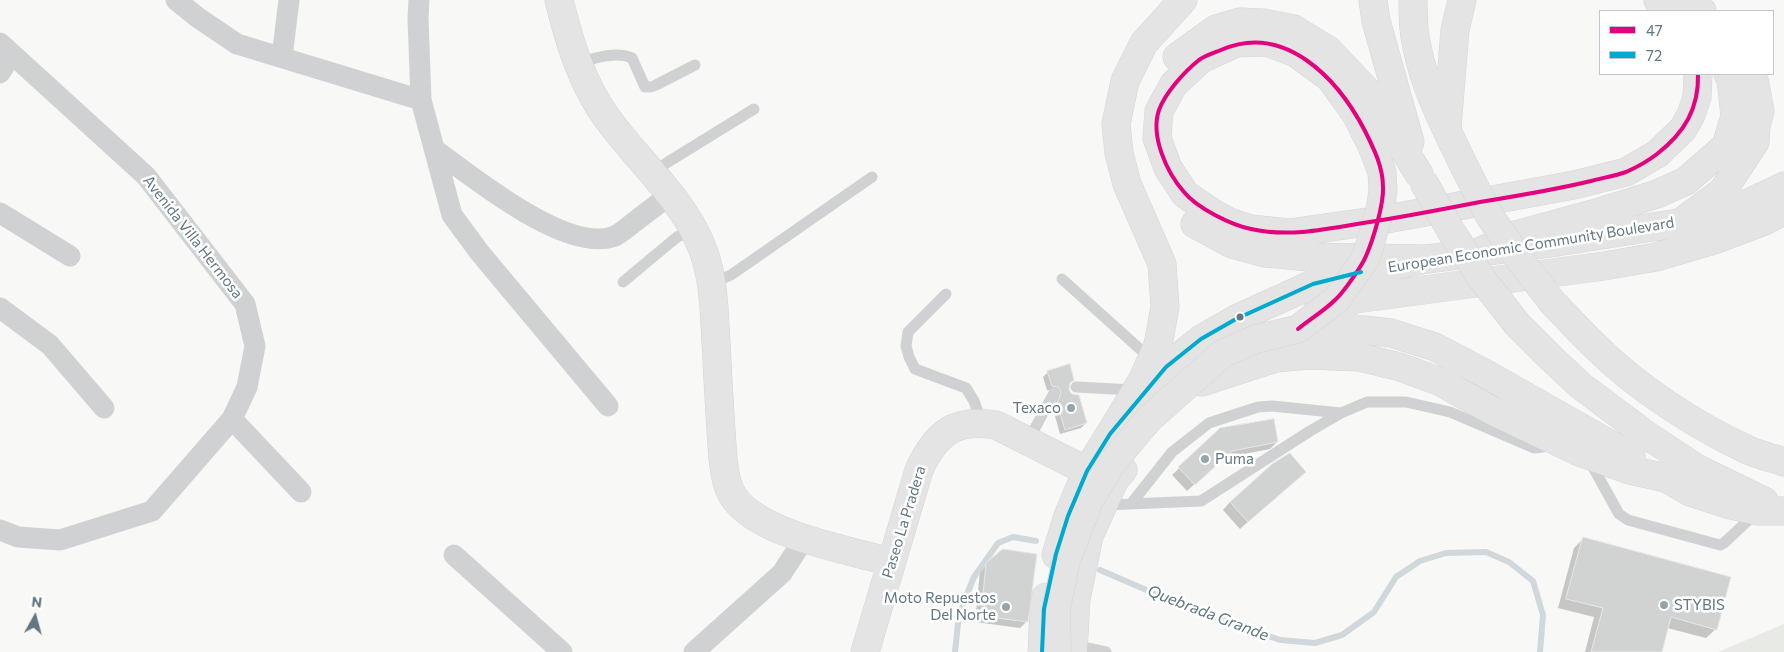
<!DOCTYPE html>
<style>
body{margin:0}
#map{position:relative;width:1784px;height:652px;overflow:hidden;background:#f8f8f7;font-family:Commissioner,sans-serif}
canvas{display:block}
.legend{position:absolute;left:1599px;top:10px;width:175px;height:65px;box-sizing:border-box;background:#fff;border:1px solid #c0c8cd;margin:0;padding:6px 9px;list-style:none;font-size:15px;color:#627683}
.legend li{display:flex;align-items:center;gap:10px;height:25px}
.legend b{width:25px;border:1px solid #c0c8cd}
.north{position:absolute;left:10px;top:592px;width:50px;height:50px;-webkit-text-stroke:4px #fff;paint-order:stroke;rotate:7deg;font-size:14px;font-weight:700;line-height:20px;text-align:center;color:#627683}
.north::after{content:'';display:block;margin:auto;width:18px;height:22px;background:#627683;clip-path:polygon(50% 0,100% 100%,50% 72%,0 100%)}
</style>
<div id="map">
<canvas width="1784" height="652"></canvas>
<ul class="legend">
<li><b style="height:6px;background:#e5007d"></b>47</li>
<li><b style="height:6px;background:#00a9ce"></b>72</li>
</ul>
<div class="north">N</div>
</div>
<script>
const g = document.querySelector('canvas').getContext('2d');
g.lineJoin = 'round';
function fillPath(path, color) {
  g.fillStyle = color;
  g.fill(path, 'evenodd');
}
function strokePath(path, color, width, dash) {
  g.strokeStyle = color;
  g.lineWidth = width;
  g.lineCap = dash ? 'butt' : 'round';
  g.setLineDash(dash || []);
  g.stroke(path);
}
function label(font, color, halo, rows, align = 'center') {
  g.font = font + ' Commissioner,sans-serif';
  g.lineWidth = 5;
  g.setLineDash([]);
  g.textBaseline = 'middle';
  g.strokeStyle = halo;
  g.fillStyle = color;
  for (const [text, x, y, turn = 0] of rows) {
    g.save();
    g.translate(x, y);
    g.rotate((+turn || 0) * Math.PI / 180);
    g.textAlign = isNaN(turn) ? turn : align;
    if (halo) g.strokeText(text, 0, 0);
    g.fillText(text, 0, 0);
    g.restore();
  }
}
fillPath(new Path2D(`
 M 1784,624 L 1784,652 L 1718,652 Z`), '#e8ebe5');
fillPath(new Path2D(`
 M 1048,372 L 1068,384 L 1068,390 L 1086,423 L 1081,428 L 1060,434 L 1053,409 L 1057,398 L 1053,391 L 1047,390 L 1043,377 Z
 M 1221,429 L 1277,442 L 1270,449 L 1223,458 L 1187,491 L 1172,475 Z
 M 1297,479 L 1240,529 L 1223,510 L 1230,502 Z
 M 1583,539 L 1716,629 L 1706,638 L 1667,628 L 1660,652 L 1585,652 L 1594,617 L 1558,608 L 1574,548 Z
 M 987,564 L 1027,621 L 1020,628 L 975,622 L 980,571 Z`), '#0003');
strokePath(new Path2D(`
 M 1100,570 L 1179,604 L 1280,640 L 1315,643 L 1342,635 L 1374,612 L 1396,577 L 1420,561 L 1446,553 L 1486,552 L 1509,562 L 1533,581 L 1543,615 L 1540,652
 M 955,652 L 959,614 L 974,577 L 998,543 L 1013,537 L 1036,541`), '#d0d8db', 6);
const building = new Path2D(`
 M 1070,364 L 1074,380 L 1070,383 L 1069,390 L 1072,394 L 1079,395 L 1087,423 L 1065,430 L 1057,403 L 1061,392 L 1058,387 L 1052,386 L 1047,371 Z
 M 1274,419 L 1278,442 L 1232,451 L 1195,485 L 1178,467 L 1220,428 Z
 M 1290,453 L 1306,472 L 1248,522 L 1230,502 L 1272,464 Z
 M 1583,537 L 1731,577 L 1717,630 L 1671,617 L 1662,652 L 1591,652 L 1603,608 L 1566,599 Z
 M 1003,549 L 1037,554 L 1028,622 L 981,616 L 986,563 Z`);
fillPath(building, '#d1d3d3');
strokePath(building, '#e7e7e6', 1);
const secondary = new Path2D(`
 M 559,0 C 569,41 582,84 607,118 C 637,160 682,198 701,245 C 714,276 714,309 716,342 C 718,381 720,420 723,459 C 725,473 726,487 735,499 C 762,535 848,550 891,562
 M 865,652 L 919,470 C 936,433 955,418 996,425 L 1087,471`);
const primary = new Path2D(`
 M 1317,312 L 1356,299 L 1604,266 L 1656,257 L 1717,239 L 1762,222 L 1784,211
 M 1056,555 L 1068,516 L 1087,471 L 1110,434 L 1166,367 L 1201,339 L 1236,319 L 1313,284 L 1355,273 L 1427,259 L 1557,242 L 1704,219 L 1748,203 L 1784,186
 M 1042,652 L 1044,609 L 1046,597
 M 1073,652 L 1076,599 L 1089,536 L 1115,479 L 1123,470`);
const highway = new Path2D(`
 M 1373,0 L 1376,21 L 1410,142
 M 1413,0 C 1413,16 1413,31 1417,47 C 1425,89 1446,128 1464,166
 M 1658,0 L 1670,11
 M 1688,0 L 1702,11
 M 1177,57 L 1216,29 L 1240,22 L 1263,23 L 1294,29 L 1328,50 L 1367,91 L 1419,174
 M 1447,127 L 1455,30 L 1462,0
 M 1380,210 L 1383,191 L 1382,172 L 1372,146 L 1356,114 L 1330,78 L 1296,53 L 1266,42 L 1236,43 L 1201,59 L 1174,84 L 1159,111 L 1157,138 L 1168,168 L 1185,194 L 1211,212 L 1229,222 L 1251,229 L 1289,233 L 1381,220 L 1503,198 L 1574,185 L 1626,172 L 1657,154 L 1683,129 L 1691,115 L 1697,97 L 1698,74
 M 1680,223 L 1722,192 L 1755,142 L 1756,126 L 1760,111 L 1753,74
 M 1195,224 L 1232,244 L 1265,253 L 1310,257 L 1427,259
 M 1477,253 L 1516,235 L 1596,213 L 1657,194 L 1686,181 L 1726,146 L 1735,116 L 1731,80 L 1728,74
 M 1553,303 C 1567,317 1581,333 1596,347 C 1636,387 1696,426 1748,450 C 1759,455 1772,458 1784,462
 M 1517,324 L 1551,358 L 1581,386 L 1648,436 L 1698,469 L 1764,501
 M 1298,329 L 1345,328 L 1391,333 L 1435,347 L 1488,375 L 1631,456
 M 1202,382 L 1276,358 L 1308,355 L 1359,357 L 1400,367 L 1441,382 L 1491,410 L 1577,451 L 1630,470 L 1666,478 L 1690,492 L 1727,504 L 1758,511 L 1784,511
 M 1110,434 L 1143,379 L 1158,345 L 1165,307 L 1162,264 L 1127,184 L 1119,153 L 1116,124 L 1125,81 L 1144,43 L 1183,0`);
strokePath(secondary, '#d4d6d6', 29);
strokePath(primary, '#d5d6d6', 29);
strokePath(highway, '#d5d6d6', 29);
strokePath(new Path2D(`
 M 578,63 C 595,58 616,51 632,58 L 645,87 L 651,87 L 656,85 L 695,65
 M 652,173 L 668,162 L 754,109
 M 1062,279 L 1151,359
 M 623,282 L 677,237 L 694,229
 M 712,283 L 731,275 L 872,177
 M 946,294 L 908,332 L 906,346 L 909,357 L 915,369 L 966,388 L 974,401 L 982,423
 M 1076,387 L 1134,390
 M 1028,441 L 1054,393
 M 1589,460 L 1619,514 L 1628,520 L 1720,545 L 1724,543 L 1757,512
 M 1131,504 L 1172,452 L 1209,423 L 1258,407 L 1272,406 L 1341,413
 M 1105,505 L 1201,501 L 1310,431 L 1341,413 L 1367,402 L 1406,402 L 1450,412 L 1534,448 L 1543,447 L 1550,441
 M 1073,645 L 1106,652`), '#d0d1d2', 11);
strokePath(new Path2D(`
 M 176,0 L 197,17 L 237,44 L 421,100
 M 419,0 L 418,18 L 421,100 L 452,215 L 480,253 L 608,406
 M 0,43 L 146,176 L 245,304 L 255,346 L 247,387 L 232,419 L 152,511 L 60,540 L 18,537 L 0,530
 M 282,57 L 289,0
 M 0,73 L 12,54
 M 434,149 C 472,176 567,255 615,236 C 621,233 628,227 633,223 C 646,213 658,204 670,195
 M 0,213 L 70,256
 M 0,308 L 50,345 L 104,408
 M 232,419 L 301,492
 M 454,555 L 562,652
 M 694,652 L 782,573 L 804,539`), '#d0d1d2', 21);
strokePath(secondary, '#e3e4e3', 28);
strokePath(primary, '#e3e4e3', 28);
strokePath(highway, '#e3e4e3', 28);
const highwayBridge = new Path2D(`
 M 1464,166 L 1489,215 L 1520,260 L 1553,303
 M 1423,181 L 1451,231 L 1482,279 L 1517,324
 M 1057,652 L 1056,609 L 1066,561 L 1088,503 L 1111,464 L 1149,419 L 1222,354 L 1256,339 L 1298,329 L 1337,299 L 1366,258 L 1380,210`);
strokePath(highwayBridge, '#d5d6d6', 29, []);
strokePath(highwayBridge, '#e3e4e3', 28);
strokePath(new Path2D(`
 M 1298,329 C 1310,319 1324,311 1335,300 C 1343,293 1362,266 1366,256 C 1373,240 1384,204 1383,187 C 1383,167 1374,149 1365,131 C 1338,79 1285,22 1221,50 C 1214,53 1206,55 1199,60 C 1185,71 1165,93 1159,110 C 1150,136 1167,173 1184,192 C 1197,208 1231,225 1251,229 C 1286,237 1323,230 1357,224 C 1398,218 1439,210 1480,202 C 1517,196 1554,190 1591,181 C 1602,178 1615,176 1626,172 C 1635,168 1648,161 1657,154 C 1684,133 1699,109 1698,74`), '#e5007d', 4);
strokePath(new Path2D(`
 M 1042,652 L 1044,609 L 1056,554 L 1068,516 L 1087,471 L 1110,434 L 1166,367 L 1201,339 L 1236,319 L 1313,284 L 1361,272`), '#00a9ce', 4);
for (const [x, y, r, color] of [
 [1240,317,4.5,"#627683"],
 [1071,408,5,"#96a4ac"],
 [1205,459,5,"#96a4ac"],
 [1664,605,5,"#96a4ac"],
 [1006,607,5,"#96a4ac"]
]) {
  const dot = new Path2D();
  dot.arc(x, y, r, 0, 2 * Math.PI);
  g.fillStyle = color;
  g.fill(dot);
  strokePath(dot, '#fff', 2);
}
label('15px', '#627683', '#fff', [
 ["Avenida Villa Hermosa",193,237,52],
 ["European Economic Community Boulevard",1531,245,-9],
 ["Paseo La Pradera",904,522,-73]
]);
label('15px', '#627683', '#fff', [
 ["Texaco",1061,408],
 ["Puma",1215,459,"left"],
 ["Moto Repuestos",996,598],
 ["Del Norte",996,615],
 ["STYBIS",1674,605,"left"]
], 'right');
label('italic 16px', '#5d767c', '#fff', [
 ["Quebrada Grande",1208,613,21]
]);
</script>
